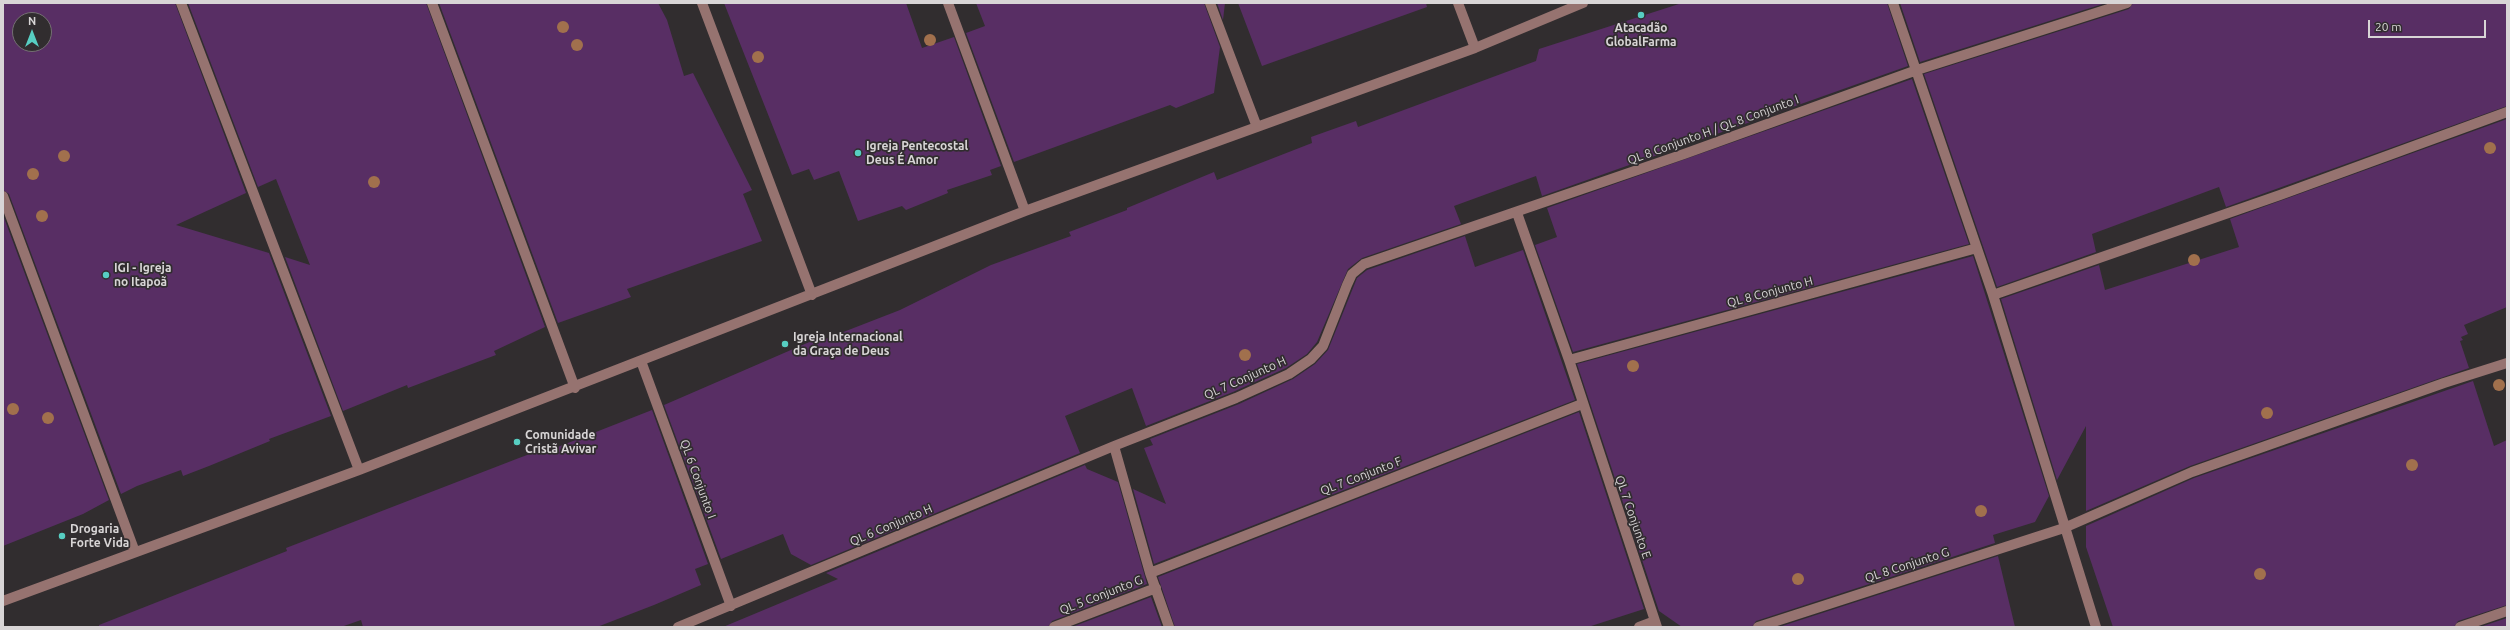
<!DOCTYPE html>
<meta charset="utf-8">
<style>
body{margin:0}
#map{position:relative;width:2510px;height:630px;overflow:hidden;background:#312d2f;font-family:Ubuntu,sans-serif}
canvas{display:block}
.frame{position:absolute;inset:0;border:4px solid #d8d5d6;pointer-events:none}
.north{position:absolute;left:12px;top:12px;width:40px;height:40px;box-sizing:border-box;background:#312d2f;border:1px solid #747072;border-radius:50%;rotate:0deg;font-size:11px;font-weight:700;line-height:16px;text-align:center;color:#d8d5d6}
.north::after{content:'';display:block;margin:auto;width:14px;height:18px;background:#57cec2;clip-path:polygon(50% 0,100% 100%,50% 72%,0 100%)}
.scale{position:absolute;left:2368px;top:20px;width:118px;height:18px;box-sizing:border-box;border:2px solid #d8d5d6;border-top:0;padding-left:5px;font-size:12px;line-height:14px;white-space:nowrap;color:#d8d5d6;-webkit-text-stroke:3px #312d2f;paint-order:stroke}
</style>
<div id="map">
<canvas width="2510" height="630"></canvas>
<div class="frame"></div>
<div class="north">N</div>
<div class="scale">20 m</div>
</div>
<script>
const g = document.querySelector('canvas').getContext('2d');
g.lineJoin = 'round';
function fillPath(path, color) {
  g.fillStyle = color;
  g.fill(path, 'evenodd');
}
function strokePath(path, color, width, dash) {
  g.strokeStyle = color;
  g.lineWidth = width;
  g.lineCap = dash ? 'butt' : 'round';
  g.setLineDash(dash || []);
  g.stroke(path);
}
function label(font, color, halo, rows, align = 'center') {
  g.font = font + ' Ubuntu,sans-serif';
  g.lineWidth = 3.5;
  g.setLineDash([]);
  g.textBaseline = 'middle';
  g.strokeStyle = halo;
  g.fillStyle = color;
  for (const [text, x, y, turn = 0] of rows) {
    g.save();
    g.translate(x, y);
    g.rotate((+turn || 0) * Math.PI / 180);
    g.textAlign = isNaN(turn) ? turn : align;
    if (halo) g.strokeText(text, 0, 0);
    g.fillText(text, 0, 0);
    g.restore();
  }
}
fillPath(new Path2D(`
 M 3,3 L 175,3 L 246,193 L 176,225 L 269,253 L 331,416 L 269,439 L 270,441 L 209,466 L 183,476 L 181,470 L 137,486 L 121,494 L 9,194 L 3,190 ZM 20,20 L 44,20 L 44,44 L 20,44 Z
 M 188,3 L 426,3 L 545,327 L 494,351 L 496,355 L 408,388 L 407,385 L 343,411 L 285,257 L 310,265 L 276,179 L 258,187 Z
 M 439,3 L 658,3 L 667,20 L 684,76 L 693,73 L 752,190 L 743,194 L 762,241 L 627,289 L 631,297 L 558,323 Z
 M 724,3 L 906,3 L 922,48 L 954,37 L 1001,166 L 990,170 L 992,175 L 947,190 L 948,193 L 906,210 L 902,206 L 858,221 L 839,171 L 814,180 L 809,169 L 792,175 Z
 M 976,3 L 1204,3 L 1220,47 L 1214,93 L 1176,108 L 1170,105 L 1014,162 L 966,33 L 985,26 Z
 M 1217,3 L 1225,3 L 1223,20 Z
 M 1238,3 L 1426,3 L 1427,7 L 1262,66 Z
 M 1682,3 L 1887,3 L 1908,66 L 1542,196 L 1536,176 L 1454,206 L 1461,224 L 1362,258 L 1348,269 L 1317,342 L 1307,354 L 1286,368 L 1233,392 L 1146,426 L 1132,388 L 1065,416 L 1080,453 L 811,565 L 791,554 L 783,534 L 721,559 L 664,405 L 814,340 L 815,343 L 900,310 L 991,265 L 1071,236 L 1069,232 L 1127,210 L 1127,208 L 1214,172 L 1217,180 L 1312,143 L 1311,137 L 1356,121 L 1358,127 L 1536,61 L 1539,49 Z
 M 1900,3 L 2106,3 L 1920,62 Z
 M 2133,3 L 2507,3 L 2507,106 L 2226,207 L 2219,187 L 2092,234 L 2096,252 L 1997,287 L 1924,74 L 2129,9 Z
 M 1912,79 L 1969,244 L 1573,352 L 1535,245 L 1557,237 L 1547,208 Z
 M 2507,119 L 2507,307 L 2464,325 L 2468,334 L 2461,337 L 2463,340 L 2460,341 L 2469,368 L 2190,466 L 2086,511 L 2086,426 L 2057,480 L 2001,299 L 2099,265 L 2105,290 L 2239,247 L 2230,219 Z
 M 3,215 L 109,500 L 83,514 L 3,546 Z
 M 1465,236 L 1475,267 L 1523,250 L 1575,400 L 1154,564 L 1133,489 L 1166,504 L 1144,448 L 1153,445 L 1150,439 L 1239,404 L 1293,379 L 1315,364 L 1328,350 L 1357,278 L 1367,270 Z
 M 1973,256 L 2049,496 L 2035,522 L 1993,535 L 1995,543 L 1756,621 L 1752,627 L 1682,627 L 1659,611 L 1577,364 Z
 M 2473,381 L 2494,446 L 2507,440 L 2507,605 L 2458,621 L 2454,627 L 2113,627 L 2086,547 L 2086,526 L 2194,478 Z
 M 652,410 L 708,564 L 695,569 L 701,585 L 654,605 L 597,627 L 363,627 L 361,620 L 341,627 L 99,627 L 99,625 L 287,551 L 286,548 L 519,458 L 546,448 L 550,450 Z
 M 1579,412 L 1644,609 L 1588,627 L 1175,627 L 1158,577 Z
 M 1085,465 L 1087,469 L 1118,482 L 1147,584 L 1052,621 L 1048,627 L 723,627 L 838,579 L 826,573 Z
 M 1998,556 L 2015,627 L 1779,627 Z
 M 1151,597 L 1162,627 L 1072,627 Z
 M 2507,618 L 2507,627 L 2480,627 Z`), '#582e64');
strokePath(new Path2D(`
 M 181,3 L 359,470
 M 432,3 L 575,388
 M 702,3 L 812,295
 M 948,3 L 1025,211
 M 1210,3 L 1257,127
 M 1458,3 L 1475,48
 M 1893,3 L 1993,295 L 2096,627
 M 3,196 L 135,552
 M 1517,213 L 1569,360 L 1657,627
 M 1993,295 L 2280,195 L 2507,112
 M 1569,360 L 1977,248
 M 641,361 L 731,606
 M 1114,446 L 1150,573 L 1169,627
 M 1150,573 L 1582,404
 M 3,601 L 359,470 L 1025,211 L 1475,48 L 1583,3
 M 678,627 L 1114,446 L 1236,398 L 1289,374 L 1311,359 L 1323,346 L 1347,285 L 1352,274 L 1364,264 L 1684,154 L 1917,70 L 2127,3
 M 1054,627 L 1156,588
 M 1639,627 L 1655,621
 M 1758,627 L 2064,528 L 2192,472 L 2444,383 L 2507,363
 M 2460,627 L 2507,611`), '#967370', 10);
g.fillStyle = '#a1704d';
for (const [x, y] of [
 [563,27],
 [930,40],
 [577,45],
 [758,57],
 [2490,148],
 [64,156],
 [33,174],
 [374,182],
 [42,216],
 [2194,260],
 [1245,355],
 [1633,366],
 [2499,385],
 [13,409],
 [2267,413],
 [48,418],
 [2412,465],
 [1981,511],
 [2260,574],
 [1798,579]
]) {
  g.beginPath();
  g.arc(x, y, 6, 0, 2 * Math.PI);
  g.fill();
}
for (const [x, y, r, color] of [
 [1641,15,4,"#57cec2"],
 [858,153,4,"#57cec2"],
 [106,275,4,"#57cec2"],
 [785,344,4,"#57cec2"],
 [517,442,4,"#57cec2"],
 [62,536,4,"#57cec2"]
]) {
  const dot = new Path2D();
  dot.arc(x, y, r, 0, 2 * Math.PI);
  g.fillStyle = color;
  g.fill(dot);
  strokePath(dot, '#312d2f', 1.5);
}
label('bold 12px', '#d8d5d6', '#312d2f', [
 ["Atacadão",1641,28,"center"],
 ["GlobalFarma",1641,42,"center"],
 ["Igreja Pentecostal",866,146],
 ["Deus É Amor",866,160],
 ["IGI - Igreja",114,268],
 ["no Itapoã",114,282],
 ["Igreja Internacional",793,337],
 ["da Graça de Deus",793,351],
 ["Comunidade",525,435],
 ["Cristã Avivar",525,449],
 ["Drogaria",70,529],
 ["Forte Vida",70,543]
], 'left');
label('12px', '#d8d5d6', '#312d2f', [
 ["QL 8 Conjunto H / QL 8 Conjunto I",1713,130,-20],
 ["QL 8 Conjunto H",1770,292,-15],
 ["QL 7 Conjunto H",1245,378,-24],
 ["QL 7 Conjunto F",1361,476,-21],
 ["QL 6 Conjunto I",698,479,70],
 ["QL 7 Conjunto E",1633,517,71],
 ["QL 6 Conjunto H",891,525,-23],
 ["QL 8 Conjunto G",1907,565,-18],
 ["QL 5 Conjunto G",1101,595,-21]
]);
</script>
